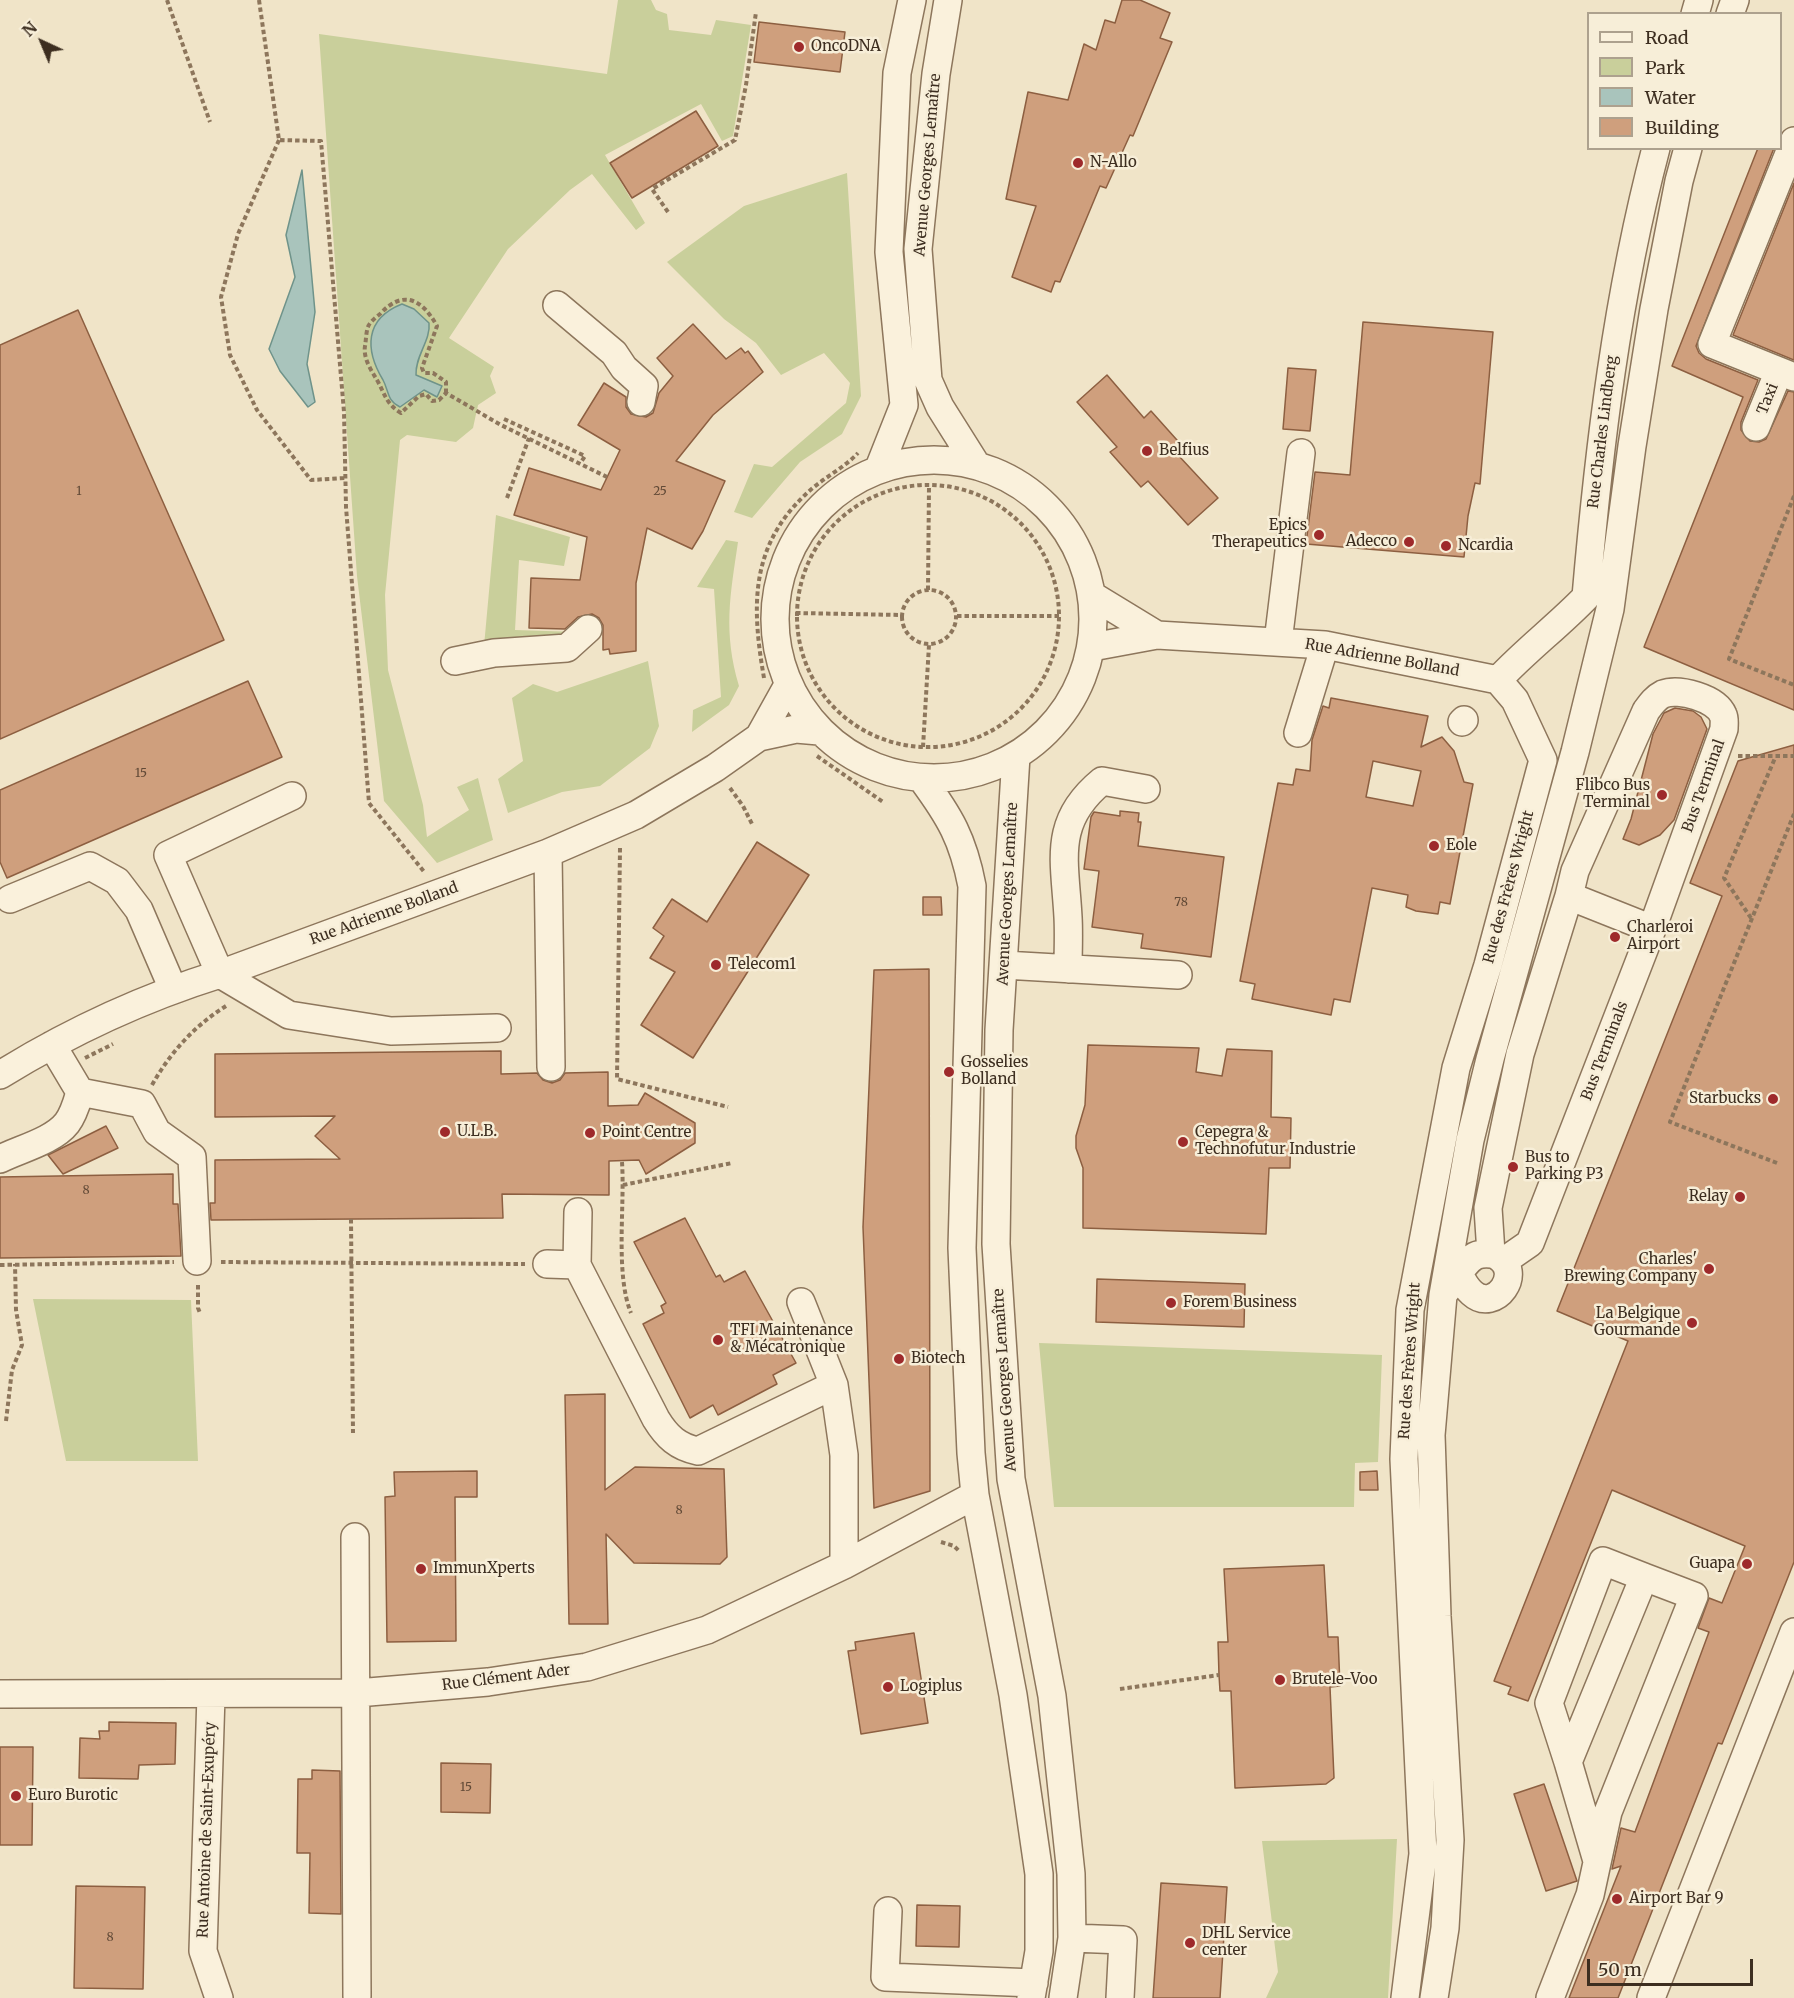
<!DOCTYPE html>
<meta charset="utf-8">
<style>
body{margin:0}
#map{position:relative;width:1794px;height:1998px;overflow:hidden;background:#f0e4c8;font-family:Merriweather,serif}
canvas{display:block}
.legend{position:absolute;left:1587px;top:12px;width:195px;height:138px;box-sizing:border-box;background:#f7eed8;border:2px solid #ada18e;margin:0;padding:8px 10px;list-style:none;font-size:18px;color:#3d2e20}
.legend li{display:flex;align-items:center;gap:12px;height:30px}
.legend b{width:30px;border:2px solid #ada18e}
.north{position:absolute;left:12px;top:12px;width:60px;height:60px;-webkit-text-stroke:4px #f7eed8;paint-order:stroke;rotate:316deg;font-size:16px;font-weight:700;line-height:24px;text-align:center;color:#3d2e20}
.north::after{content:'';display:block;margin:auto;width:21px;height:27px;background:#3d2e20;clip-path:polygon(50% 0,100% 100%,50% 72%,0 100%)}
.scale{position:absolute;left:1587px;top:1959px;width:166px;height:27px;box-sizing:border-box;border:3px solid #3d2e20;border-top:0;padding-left:8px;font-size:18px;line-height:21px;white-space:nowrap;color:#3d2e20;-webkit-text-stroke:4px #f7eed8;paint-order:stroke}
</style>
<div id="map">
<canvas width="1794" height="1998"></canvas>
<ul class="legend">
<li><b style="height:8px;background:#faf1dc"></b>Road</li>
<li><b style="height:16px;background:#c9cf9b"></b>Park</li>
<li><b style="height:16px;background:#a9c4bc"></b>Water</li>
<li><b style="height:16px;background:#cf9f7d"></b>Building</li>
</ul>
<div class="north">N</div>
<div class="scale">50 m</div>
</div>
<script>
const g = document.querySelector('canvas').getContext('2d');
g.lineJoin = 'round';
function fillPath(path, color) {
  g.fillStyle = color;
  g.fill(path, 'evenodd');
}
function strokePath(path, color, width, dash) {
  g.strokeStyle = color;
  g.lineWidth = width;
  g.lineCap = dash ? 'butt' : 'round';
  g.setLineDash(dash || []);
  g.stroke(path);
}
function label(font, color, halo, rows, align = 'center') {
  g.font = font + ' Merriweather,serif';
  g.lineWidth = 5;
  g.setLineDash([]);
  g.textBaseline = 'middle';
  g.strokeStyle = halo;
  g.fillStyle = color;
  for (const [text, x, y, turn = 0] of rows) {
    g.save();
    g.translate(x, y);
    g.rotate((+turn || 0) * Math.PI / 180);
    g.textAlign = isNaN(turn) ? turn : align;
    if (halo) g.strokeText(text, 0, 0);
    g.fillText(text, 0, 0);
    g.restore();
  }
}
fillPath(new Path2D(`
 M 618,0 L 651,0 L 656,10 L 667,14 L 669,30 L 711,35 L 716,20 L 751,25 L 733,136 L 722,141 L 701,104 L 605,155 L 645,223 L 636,230 L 592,174 L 570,190 L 508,249 L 449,338 L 494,367 L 490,376 L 496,393 L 478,405 L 473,428 L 456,442 L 407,435 L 400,440 L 385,595 L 388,670 L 423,805 L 427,837 L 469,810 L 457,787 L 478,778 L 493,840 L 437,863 L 384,801 L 357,576 L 319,34 L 607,74 Z
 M 847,173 L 861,396 L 842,434 L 800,462 L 752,518 L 734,512 L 754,464 L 772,467 L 846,403 L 850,383 L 824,353 L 781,375 L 756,343 L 724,319 L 667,262 L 744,206 Z
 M 496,515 L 570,537 L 564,566 L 519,560 L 515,630 L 577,632 L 563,643 L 484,646 Z
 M 726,540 L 738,542 C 730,596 723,632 739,686 L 729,705 L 692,732 L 693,710 L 721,697 L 714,589 L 697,587 Z
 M 648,661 L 659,726 L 650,748 L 600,786 L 562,792 L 508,813 L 498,779 L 523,761 L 512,698 L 533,684 L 557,692 Z
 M 33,1299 L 191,1300 L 198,1461 L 66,1461 Z
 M 1039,1343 L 1382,1355 L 1378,1462 L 1355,1463 L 1354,1507 L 1054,1507 Z
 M 1397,1839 L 1388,1998 L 1266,1998 L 1278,1972 L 1262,1841 Z`), '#c9cf9b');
const water = new Path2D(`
 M 302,170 L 315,312 L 307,364 L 315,402 L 308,407 L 280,371 L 269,349 L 295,277 L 286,235 Z
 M 402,304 L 414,309 L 429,323 C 431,340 415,356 416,375 L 442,386 L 437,397 L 424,390 L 400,407 C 387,401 389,391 383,380 C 365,350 364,319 402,304 Z`);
fillPath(water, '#a9c4bc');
strokePath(water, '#6f938a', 1.5);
const building = new Path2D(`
 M 1122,0 L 1140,0 L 1170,13 L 1160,38 L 1172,42 L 1133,136 L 1130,135 L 1106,188 L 1100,186 L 1060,282 L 1055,281 L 1051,292 L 1012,277 L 1036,206 L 1006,199 L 1028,92 L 1068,100 L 1084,44 L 1096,50 L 1105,20 L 1115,23 Z
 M 759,22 L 845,32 L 840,72 L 754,62 Z
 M 696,111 L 718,146 L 632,198 L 610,163 Z
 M 1758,148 L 1774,148 L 1696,346 L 1699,353 L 1706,359 L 1758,380 L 1741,422 L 1741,430 L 1750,441 L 1759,442 L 1766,439 L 1788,391 L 1794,392 L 1794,710 L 1644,647 L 1743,397 L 1672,366 Z
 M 1794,183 L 1794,360 L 1733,335 Z
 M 78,310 L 224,640 L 0,739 L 0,345 Z
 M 1363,322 L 1493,332 L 1480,484 L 1475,483 L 1468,516 L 1464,557 L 1306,544 L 1315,472 L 1350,475 Z
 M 693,324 L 726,359 L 741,348 L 745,353 L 748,351 L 763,372 L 713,415 L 676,461 L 725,481 L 703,531 L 692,549 L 647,528 L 636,583 L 636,651 L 610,654 L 609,649 L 603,650 L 603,625 L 599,618 L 592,614 L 578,617 L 565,629 L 529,628 L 531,578 L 580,580 L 587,537 L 514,515 L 529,468 L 601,490 L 620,450 L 578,425 L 604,383 L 626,397 L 626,407 L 631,414 L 646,417 L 653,413 L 659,393 L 673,376 L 657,358 Z
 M 1288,368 L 1316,370 L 1310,431 L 1283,429 Z
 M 1107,375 L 1144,418 L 1151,411 L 1185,449 L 1178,455 L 1218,498 L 1188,525 L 1148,481 L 1141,487 L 1110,452 L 1117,447 L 1077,402 Z
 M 248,681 L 282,757 L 7,878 L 0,862 L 0,790 Z
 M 1331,698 L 1428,716 L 1421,747 L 1442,737 L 1454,751 L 1464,782 L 1473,784 L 1450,904 L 1440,902 L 1438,914 L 1416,911 L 1406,907 L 1408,895 L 1372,888 L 1350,1002 L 1334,999 L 1331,1015 L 1252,999 L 1255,984 L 1240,981 L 1278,783 L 1293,785 L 1296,769 L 1310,771 L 1312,740 L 1323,706 L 1329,708 ZM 1373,761 L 1421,771 L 1413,806 L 1366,797 Z
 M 1675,708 L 1693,711 L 1701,717 L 1707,729 L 1674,820 L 1660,835 L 1639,845 L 1623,839 L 1631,819 L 1653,734 L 1664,713 Z
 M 1794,745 L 1794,1562 L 1722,1744 L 1718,1743 L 1618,1998 L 1569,1998 L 1621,1866 L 1612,1869 L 1621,1828 L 1635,1832 L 1709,1632 L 1698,1628 L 1709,1598 L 1722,1603 L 1745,1546 L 1612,1490 L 1528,1701 L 1508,1694 L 1511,1687 L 1494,1681 L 1628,1341 L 1557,1311 L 1722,896 L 1690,883 L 1738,761 Z
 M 1120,811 L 1139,813 L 1138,822 L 1141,822 L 1138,846 L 1224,857 L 1211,957 L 1141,948 L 1143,934 L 1092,927 L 1099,871 L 1084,869 L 1091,817 L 1094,812 L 1120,816 Z
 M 757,842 L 809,875 L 693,1058 L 641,1025 L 675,972 L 650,958 L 664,936 L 653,928 L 672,899 L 707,922 Z
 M 923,897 L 941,897 L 942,915 L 923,915 Z
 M 929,969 L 930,1491 L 874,1508 L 863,1227 L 874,970 Z
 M 1088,1045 L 1199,1048 L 1196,1072 L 1222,1076 L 1227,1049 L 1272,1051 L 1271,1117 L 1291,1118 L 1290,1168 L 1269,1168 L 1266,1234 L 1083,1228 L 1083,1168 L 1076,1148 L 1076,1136 L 1085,1105 Z
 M 501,1051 L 501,1074 L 537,1073 L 543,1080 L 552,1083 L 560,1080 L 565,1073 L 608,1072 L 608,1106 L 638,1105 L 645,1093 L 695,1123 L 695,1143 L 646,1174 L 639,1160 L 609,1161 L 609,1195 L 502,1194 L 503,1218 L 211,1220 L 210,1203 L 215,1203 L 215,1160 L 340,1159 L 315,1136 L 335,1116 L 215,1117 L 215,1054 Z
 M 106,1126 L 118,1148 L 63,1174 L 48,1155 Z
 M 173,1174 L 173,1204 L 178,1204 L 181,1256 L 0,1258 L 0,1177 Z
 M 685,1218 L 716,1277 L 720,1275 L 724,1282 L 745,1271 L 796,1363 L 773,1375 L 777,1384 L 718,1415 L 713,1405 L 690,1418 L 643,1324 L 664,1313 L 661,1306 L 666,1303 L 634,1242 Z
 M 1097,1279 L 1245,1284 L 1244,1327 L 1096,1322 Z
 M 605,1394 L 605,1490 L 635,1467 L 724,1469 L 727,1557 L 720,1564 L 634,1563 L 606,1534 L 608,1624 L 569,1624 L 565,1395 Z
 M 477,1471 L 477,1497 L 455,1497 L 456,1641 L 387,1642 L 385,1497 L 395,1496 L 394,1472 Z
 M 1377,1471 L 1378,1490 L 1360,1490 L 1360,1472 Z
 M 1324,1565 L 1328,1637 L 1338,1637 L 1340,1686 L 1330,1687 L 1334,1778 L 1326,1784 L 1235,1788 L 1231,1691 L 1220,1691 L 1219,1675 L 1218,1642 L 1228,1642 L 1224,1569 Z
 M 914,1633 L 928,1723 L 861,1734 L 848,1651 L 856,1650 L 855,1642 Z
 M 109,1722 L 176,1723 L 175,1764 L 139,1765 L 138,1779 L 79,1778 L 80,1738 L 100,1739 L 99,1731 L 109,1731 Z
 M 0,1747 L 33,1747 L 32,1845 L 0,1845 Z
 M 441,1763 L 491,1764 L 490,1813 L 441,1812 Z
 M 312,1770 L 340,1771 L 341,1914 L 309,1913 L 310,1853 L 297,1853 L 298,1779 L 312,1779 Z
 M 1544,1784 L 1577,1881 L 1546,1891 L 1514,1794 Z
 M 1161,1883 L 1227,1887 L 1220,1998 L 1153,1998 Z
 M 76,1886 L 145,1887 L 143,1989 L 74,1988 Z
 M 917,1905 L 960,1906 L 959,1947 L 916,1946 Z`);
fillPath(building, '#cf9f7d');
strokePath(building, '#8d5f41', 1.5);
const minor = new Path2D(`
 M 948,0 L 936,74 L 918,249 L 928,380 L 940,407 L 974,461
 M 1695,14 L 1699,0
 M 1730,14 L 1735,0
 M 1794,141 L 1712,344 L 1794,377
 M 557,305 L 614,353 L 624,368 L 644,386 L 641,402
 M 1756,427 L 1779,371
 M775 619a159 159 0 1 1 318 0a159 159 0 1 1-318 0Z
 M 879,468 L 904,405 L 889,252 L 897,73 L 912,0
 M 1093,596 L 1157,635
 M 1278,642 L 1301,453
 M 1092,647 L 1157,635 L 1325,645 L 1498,680
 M 455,661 L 494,653 L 567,648 L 588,629
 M 1498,680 C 1526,650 1558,626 1586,597 C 1599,446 1617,296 1656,148
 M 1462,722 L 1464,720
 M 1298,733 L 1325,645
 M 759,737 L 788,685
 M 1016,756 L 999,1030 L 996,1244 L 1011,1479 L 1052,1696 L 1071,1874 L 1072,1938 L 1063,1998
 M 922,779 C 950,817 963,839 972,886 L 962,1248 L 971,1453 L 975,1495 L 1013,1695 L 1039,1874 L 1039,1951 L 1031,1998
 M 292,796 L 168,855 L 220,974 L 289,1015 L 391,1031 L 497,1028
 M 548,853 L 551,1067
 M 1569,896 L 1575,871 L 1646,711 C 1651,704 1655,698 1663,694 C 1679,688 1716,698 1723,715 C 1725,719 1724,724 1724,729 L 1652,929
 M 10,899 L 90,866 L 117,881 L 139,910 L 173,989
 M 1004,965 L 1178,975
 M 1068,969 C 1068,952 1069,934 1068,917 C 1065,860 1052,822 1102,781 L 1146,789
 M 0,1075 C 68,1033 143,998 220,974 L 548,853 L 636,815 L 715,768 L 759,737 L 796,729 L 819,731
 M 80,1092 L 142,1104 L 157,1132 L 192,1157 L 197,1261
 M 0,1159 C 20,1149 53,1141 67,1123 C 74,1114 77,1102 80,1092 L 52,1045
 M 1491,1253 L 1488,1208 L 1520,1054 L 1569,896 L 1652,929 L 1530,1243 L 1504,1261
 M 547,1264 L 577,1265 L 656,1419 C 667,1437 678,1447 698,1451 L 834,1385
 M 577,1265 L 578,1212
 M 1445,1292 C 1453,1282 1464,1262 1475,1256 C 1481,1253 1492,1253 1497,1256 C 1525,1272 1495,1314 1472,1293 C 1461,1283 1456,1266 1451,1252
 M 801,1302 L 834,1385 L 844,1455 L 844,1565
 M 355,1537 L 357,1996
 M 0,1694 L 357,1693 L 488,1682 L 587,1667 L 707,1630 L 844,1565 L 975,1495
 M 211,1695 L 203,1951 L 219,1998
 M 1568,1762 L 1549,1703 L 1603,1561 L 1644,1577
 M 888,1911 L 885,1977 L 1034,1983
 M 1072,1938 L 1123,1940 L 1120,1998
 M 1405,1998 L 1423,1854 L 1404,1459 L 1410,1310 L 1456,1068 L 1488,965 L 1543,760 L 1515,700 L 1498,680
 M 1434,1998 L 1445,1928 L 1450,1840 L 1437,1616 L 1431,1435 L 1443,1295 L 1470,1140 L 1490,1059 L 1575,752 L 1610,609 L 1632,446 L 1654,309 L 1679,181 L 1688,148
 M 1550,1998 L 1590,1895 L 1608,1812 L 1694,1596 L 1644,1577 L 1568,1762 L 1597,1861
 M 1651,1998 L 1794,1632`);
strokePath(minor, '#8d765c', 30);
strokePath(new Path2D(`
 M 167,0 L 210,122
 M 259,0 L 279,140 L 321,141 L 344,412 L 346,507 L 369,803 L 425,873
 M 279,140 L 238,234 L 221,297 L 230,355 L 257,410 L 311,480 L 345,478
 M 668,212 L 652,189 L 735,140 L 746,85 L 756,12
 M 446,393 L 446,382 L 433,373 L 424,373 L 422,368 L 437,326 C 422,299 403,289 380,314 C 376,317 369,323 368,327 C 366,332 366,341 365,346 C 363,358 371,370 377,380 C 385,394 386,404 401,413 L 419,396 L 426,394 L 432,401 L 439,400 L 446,393 L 501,425 L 607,477
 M 504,419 L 585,456 L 581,462
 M797 616a131 131 0 1 1 262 0a131 131 0 1 1-262 0Z
 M 1794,496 L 1729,659 L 1794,685
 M 507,498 L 529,438
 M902 617a27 27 0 1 1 54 0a27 27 0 1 1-54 0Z
 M 928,590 L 929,486
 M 796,613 L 902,615
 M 957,616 L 1060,616
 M 764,678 C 752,609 749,548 805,495 C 821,479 843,469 858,453
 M 923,747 L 929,645
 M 817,756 L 883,802
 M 1738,756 L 1794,756
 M 730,788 L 743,806 L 753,826
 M 620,848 L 617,1079 L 728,1107
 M 1751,918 L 1724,878 L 1775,758
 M 85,1058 L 113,1044
 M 152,1085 C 170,1053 194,1026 226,1006
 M 622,1162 C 625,1206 615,1274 631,1313
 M 1777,1163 L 1670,1122 L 1794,814
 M 623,1185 L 732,1163
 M 351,1219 L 353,1433
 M 221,1262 L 525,1264
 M 0,1265 L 174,1262
 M 198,1285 L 198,1308 L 200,1313
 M 6,1421 L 12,1370 L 22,1345 L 16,1310 L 15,1264
 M 941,1542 L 954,1546 L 960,1552
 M 1120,1689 L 1219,1675`), '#8d765c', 4, [4.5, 3]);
strokePath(minor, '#faf1dc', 27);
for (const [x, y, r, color] of [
 [799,47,6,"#9e2a2b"],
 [1078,163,6,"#9e2a2b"],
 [1147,451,6,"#9e2a2b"],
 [1319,535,6,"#9e2a2b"],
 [1409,542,6,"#9e2a2b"],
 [1446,546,6,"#9e2a2b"],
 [1662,795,6,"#9e2a2b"],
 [1434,846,6,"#9e2a2b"],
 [1615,937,6,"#9e2a2b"],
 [716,965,6,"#9e2a2b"],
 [949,1072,6,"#9e2a2b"],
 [1773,1099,6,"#9e2a2b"],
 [445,1132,6,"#9e2a2b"],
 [590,1133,6,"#9e2a2b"],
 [1183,1142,6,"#9e2a2b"],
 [1513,1167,6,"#9e2a2b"],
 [1740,1197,6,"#9e2a2b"],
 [1709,1269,6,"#9e2a2b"],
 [1171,1303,6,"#9e2a2b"],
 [1692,1323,6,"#9e2a2b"],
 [718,1340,6,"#9e2a2b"],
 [899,1359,6,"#9e2a2b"],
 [1747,1564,6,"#9e2a2b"],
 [421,1569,6,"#9e2a2b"],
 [1280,1680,6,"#9e2a2b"],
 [888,1687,6,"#9e2a2b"],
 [16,1796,6,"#9e2a2b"],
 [1617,1899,6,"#9e2a2b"],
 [1190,1943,6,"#9e2a2b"]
]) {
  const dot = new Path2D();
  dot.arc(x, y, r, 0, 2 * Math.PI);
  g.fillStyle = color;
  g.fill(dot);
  strokePath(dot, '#f7eed8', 2);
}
label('12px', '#624a37', null, [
 ["1",79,492],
 ["25",660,492],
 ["15",141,774],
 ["78",1181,903],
 ["8",86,1191],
 ["8",679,1511],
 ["15",466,1788],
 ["8",110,1938]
]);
label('15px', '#3d2e20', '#f7eed8', [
 ["OncoDNA",811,47],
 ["N-Allo",1090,163],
 ["Belfius",1159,451],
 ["Epics",1307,526,"right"],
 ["Therapeutics",1307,543,"right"],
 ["Adecco",1397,542,"right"],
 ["Ncardia",1458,546],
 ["Flibco Bus",1650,786,"right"],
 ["Terminal",1650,803,"right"],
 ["Eole",1446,846],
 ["Charleroi",1627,928],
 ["Airport",1627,945],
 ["Telecom1",728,965],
 ["Gosselies",961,1063],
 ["Bolland",961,1080],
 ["Starbucks",1761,1099,"right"],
 ["U.L.B.",457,1132],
 ["Point Centre",602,1133],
 ["Cepegra &",1195,1133],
 ["Technofutur Industrie",1195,1150],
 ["Bus to",1525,1158],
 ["Parking P3",1525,1175],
 ["Relay",1728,1197,"right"],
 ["Charles'",1697,1260,"right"],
 ["Brewing Company",1697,1277,"right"],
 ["Forem Business",1183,1303],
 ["La Belgique",1680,1314,"right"],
 ["Gourmande",1680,1331,"right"],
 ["TFI Maintenance",730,1331],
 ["& Mécatronique",730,1348],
 ["Biotech",911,1359],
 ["Guapa",1735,1564,"right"],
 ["ImmunXperts",433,1569],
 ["Brutele-Voo",1292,1680],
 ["Logiplus",900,1687],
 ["Euro Burotic",28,1796],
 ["Airport Bar 9",1629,1899],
 ["DHL Service",1202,1934],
 ["center",1202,1951]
], 'left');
label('15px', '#3d2e20', '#f7eed8', [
 ["Avenue Georges Lemaître",928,165,-85],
 ["Taxi",1768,399,-68],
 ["Rue Charles Lindberg",1603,432,-83],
 ["Rue Adrienne Bolland",1382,658,10],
 ["Bus Terminal",1704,786,-70],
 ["Rue des Frères Wright",1509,887,-75],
 ["Avenue Georges Lemaître",1008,894,-87],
 ["Rue Adrienne Bolland",384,914,-20],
 ["Bus Terminals",1605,1051,-69],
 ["Rue des Frères Wright",1410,1361,-86],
 ["Avenue Georges Lemaître",1005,1380,-94],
 ["Rue Clément Ader",506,1678,-7],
 ["Rue Antoine de Saint-Exupéry",207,1830,-88]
]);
</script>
